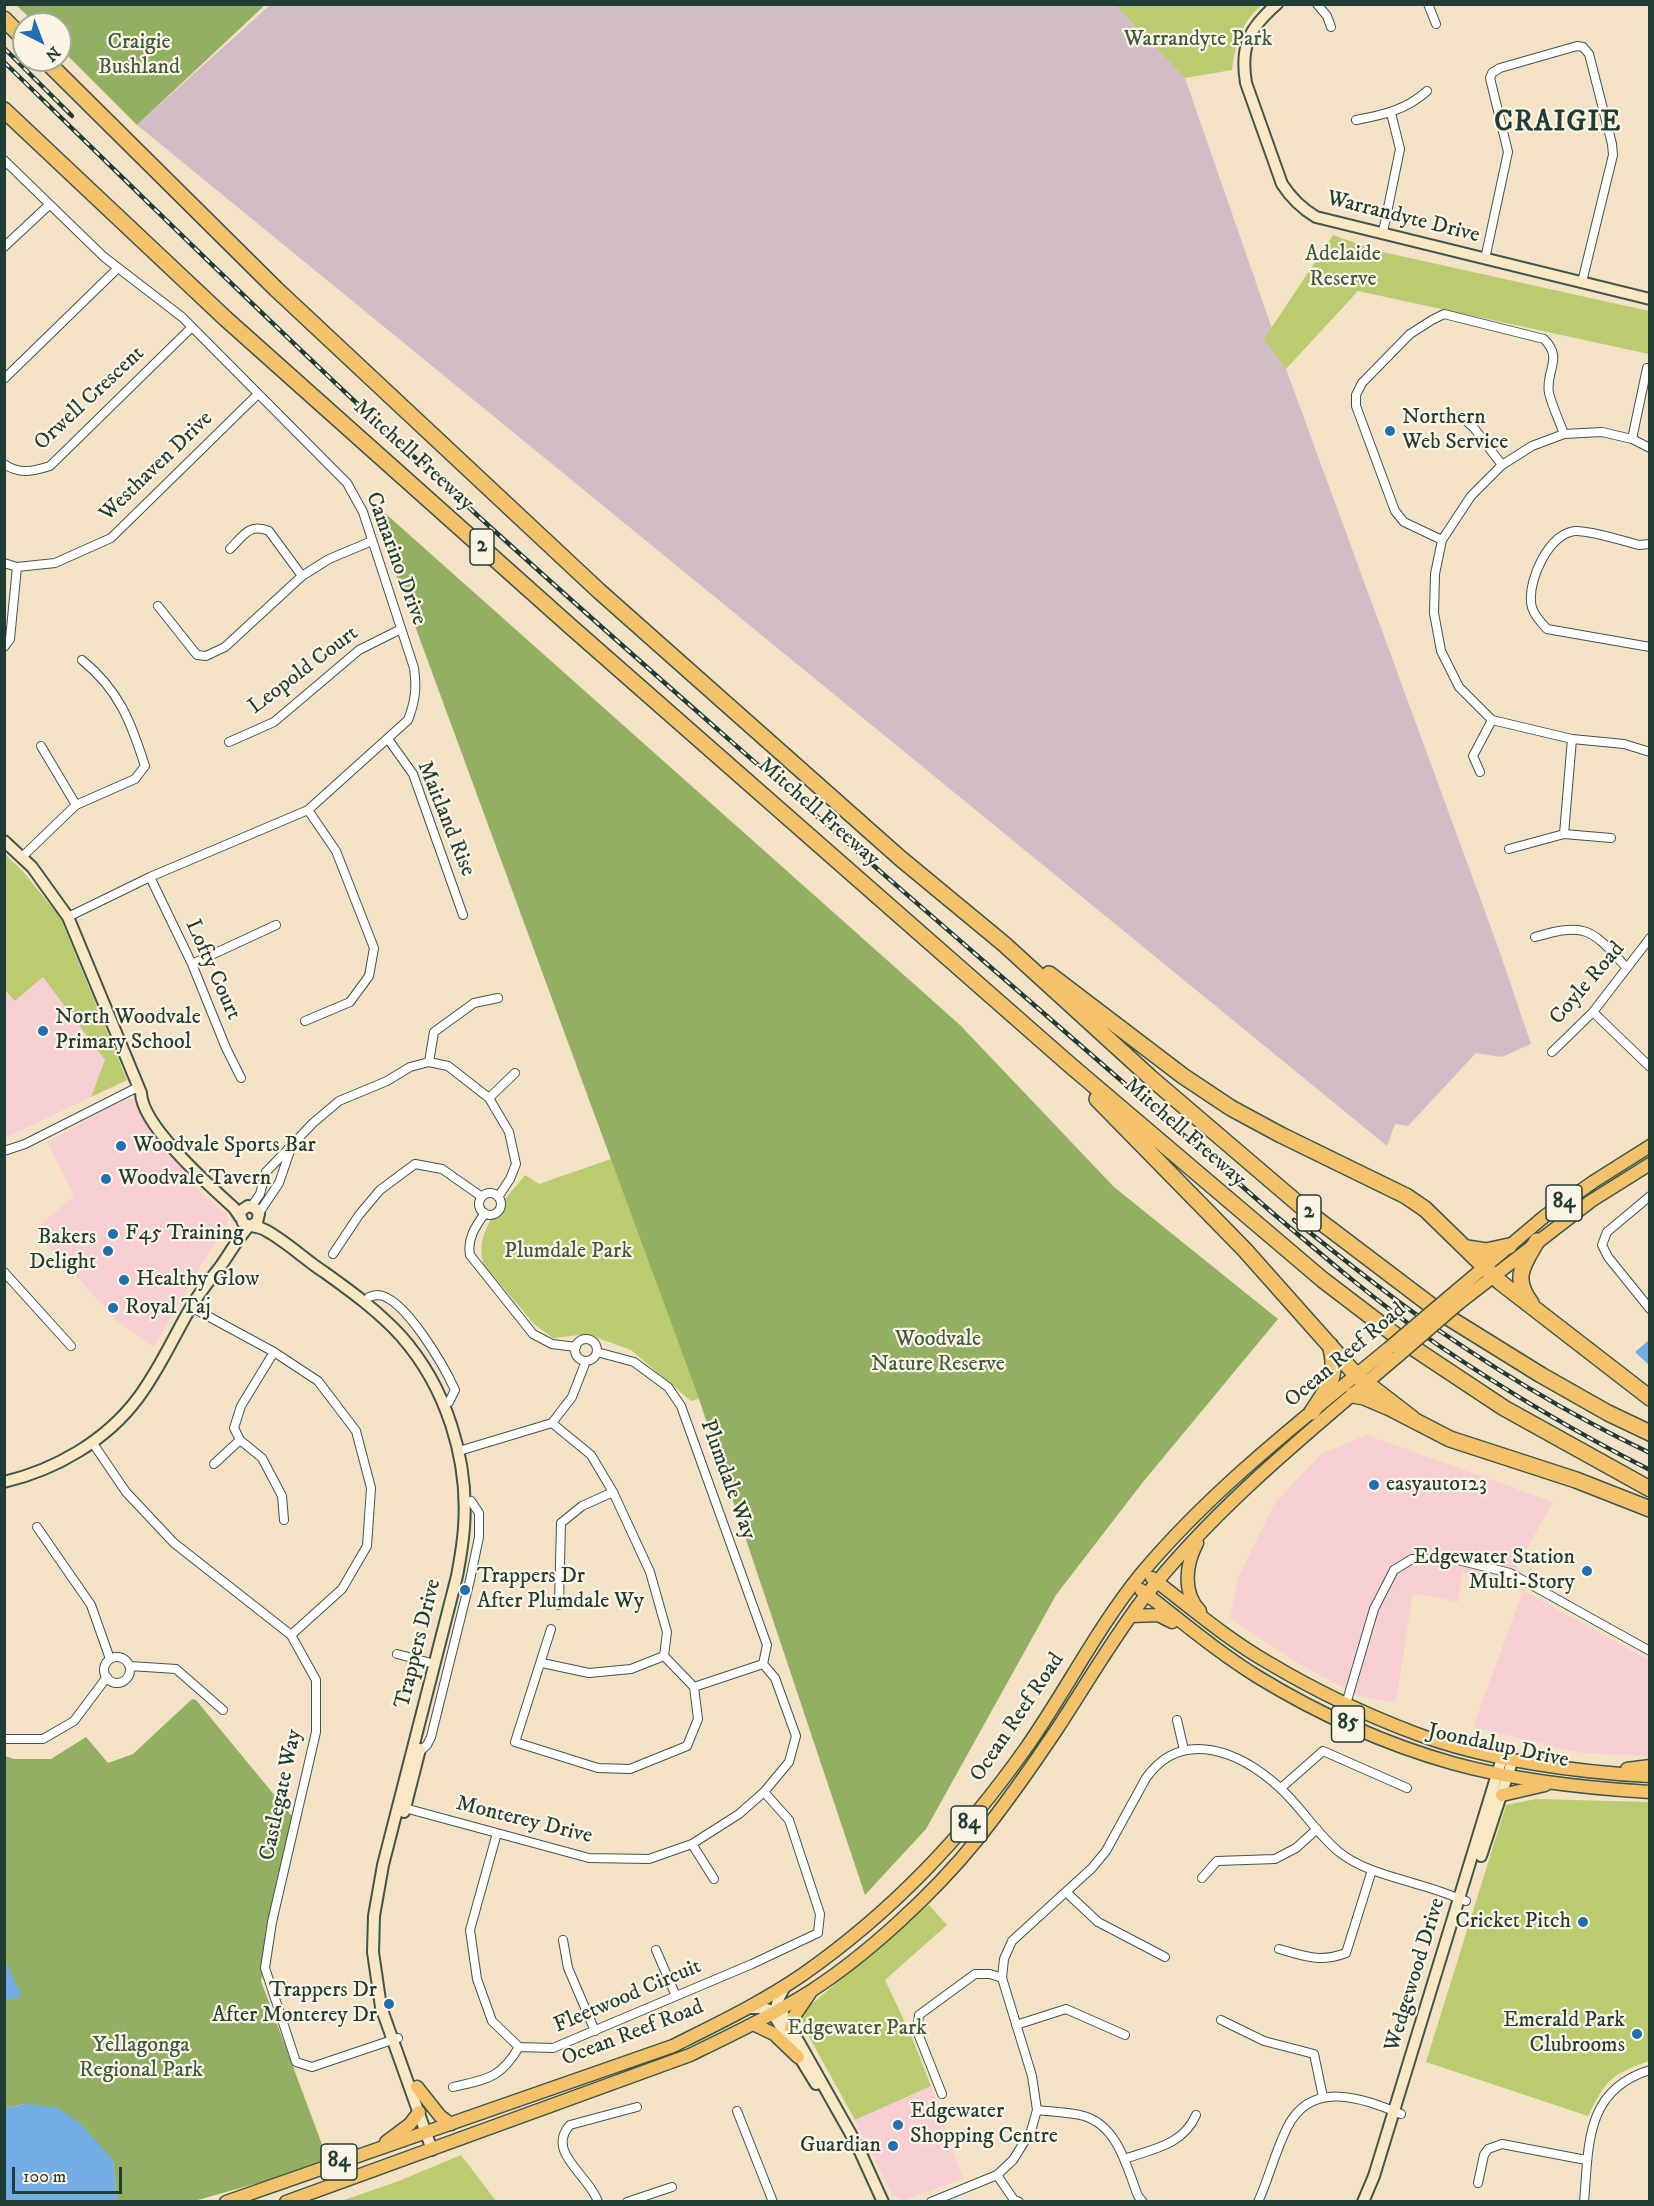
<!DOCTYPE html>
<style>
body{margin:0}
#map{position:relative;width:1654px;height:2206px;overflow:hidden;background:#f4e2c7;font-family:"IM FELL DW Pica",serif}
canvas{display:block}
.frame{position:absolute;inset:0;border:6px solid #1f3d34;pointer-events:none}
.north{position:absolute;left:12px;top:12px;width:60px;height:60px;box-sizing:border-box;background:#fcf5e5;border:2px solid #a4ab9e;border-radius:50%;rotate:138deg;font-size:16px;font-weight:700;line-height:24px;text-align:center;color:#1f3d34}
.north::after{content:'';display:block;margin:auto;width:21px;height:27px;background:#1f6fb2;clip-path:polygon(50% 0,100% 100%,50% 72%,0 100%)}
.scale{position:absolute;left:12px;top:2167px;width:110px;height:27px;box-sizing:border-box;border:3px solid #1f3d34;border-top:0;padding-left:8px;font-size:18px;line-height:21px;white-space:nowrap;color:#1f3d34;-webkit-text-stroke:4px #fcf5e5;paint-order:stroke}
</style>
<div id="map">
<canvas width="1654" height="2206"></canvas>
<div class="frame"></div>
<div class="north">N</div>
<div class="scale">100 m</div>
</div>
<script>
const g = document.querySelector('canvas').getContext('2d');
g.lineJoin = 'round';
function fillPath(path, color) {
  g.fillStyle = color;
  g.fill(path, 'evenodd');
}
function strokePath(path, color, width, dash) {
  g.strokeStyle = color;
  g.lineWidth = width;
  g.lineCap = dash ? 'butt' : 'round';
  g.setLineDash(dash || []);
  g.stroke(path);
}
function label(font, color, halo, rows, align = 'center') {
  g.font = font + ' "IM FELL DW Pica",serif';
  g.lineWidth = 4.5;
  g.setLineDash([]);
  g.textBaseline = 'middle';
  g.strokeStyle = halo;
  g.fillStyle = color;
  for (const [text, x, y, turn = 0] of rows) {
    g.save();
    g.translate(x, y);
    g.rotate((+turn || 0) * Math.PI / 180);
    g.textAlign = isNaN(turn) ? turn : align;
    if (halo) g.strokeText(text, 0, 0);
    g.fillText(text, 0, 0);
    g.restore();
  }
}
fillPath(new Path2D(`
 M 43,977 L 105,1060 L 91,1097 L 5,1138 L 4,990 L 15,1001 Z
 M 127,1098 L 138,1100 L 191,1175 L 194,1186 L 227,1215 L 228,1224 L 201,1265 L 154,1347 L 117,1321 L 34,1230 L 74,1196 L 47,1142 Z
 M 1367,1435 L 1553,1502 L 1517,1566 L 1524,1591 L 1649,1660 L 1649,1756 L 1581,1753 L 1473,1727 L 1523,1591 L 1463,1572 L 1458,1602 L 1413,1593 L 1396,1702 L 1362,1697 L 1304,1667 L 1230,1618 L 1238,1578 L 1274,1504 L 1321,1454 Z
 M 931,2086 L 963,2179 L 905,2200 L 893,2196 L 855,2120 Z`), '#f7cfd3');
fillPath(new Path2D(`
 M 270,5 L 1115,5 L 1185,78 L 1286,369 L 1498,947 L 1531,1044 L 1502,1057 L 1476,1053 L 1408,1126 L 1395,1124 L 1387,1146 L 137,125 Z`), '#d2bdc7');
fillPath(new Path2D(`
 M 1115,5 L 1262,5 C 1240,24 1236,42 1232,70 L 1185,78 Z
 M 1333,235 L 1378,251 L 1649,311 L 1649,354 L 1358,291 L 1286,369 L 1264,339 Z
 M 5,854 L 25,874 L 60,917 L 127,1080 L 91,1097 L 105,1060 L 43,977 L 15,1001 L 5,990 Z
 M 611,1159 L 699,1399 L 691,1401 L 631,1350 L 598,1338 L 580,1335 L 553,1338 L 535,1325 L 484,1265 C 472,1231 505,1200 525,1175 L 539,1184 Z
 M 1536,1799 L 1649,1802 L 1649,2061 C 1610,2075 1607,2079 1588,2116 L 1426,2062 L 1506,1805 Z
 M 929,1905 L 947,1925 L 885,1980 L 911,2035 L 931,2086 L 855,2120 L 802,2024 L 802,2017 L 808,2007 Z
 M 461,2155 L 496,2201 L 341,2201 L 399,2181 Z`), '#bacc6f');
fillPath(new Path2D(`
 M 16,5 L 265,5 L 137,125 L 60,48 L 60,24 L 36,24 Z
 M 368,498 L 960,1025 L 1114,1187 L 1278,1319 L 1143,1482 L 1056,1595 L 926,1829 L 865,1895 L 699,1399 Z
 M 192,1699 L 196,1700 L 295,1820 L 261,1981 L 329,2163 L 194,2201 L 117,2201 L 113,2160 L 25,2104 L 5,2108 L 5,2001 L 21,1996 L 5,1960 L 5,1756 L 14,1759 L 51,1759 L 86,1737 L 108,1763 L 133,1754 Z`), '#93b062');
fillPath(new Path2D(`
 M 1649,1340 L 1649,1365 L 1635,1352 Z
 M 5,1960 L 22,1996 L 5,2001 L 4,2001 Z
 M 25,2104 L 56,2107 L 79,2122 L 113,2160 L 117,2201 L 5,2201 L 5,2108 Z`), '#72ade3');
const street = new Path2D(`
 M 1317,4 L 1327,16 L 1331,27
 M 1428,4 L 1436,24
 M 1356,120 C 1383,115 1406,110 1427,91
 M 4,160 L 104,257 L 182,317 L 347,483 L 363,512 L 414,668 C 417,688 415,702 408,720 L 308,810 L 150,877 L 68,917
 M 1383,232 L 1400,149 L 1391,113
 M 4,247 L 49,205
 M 1485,259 L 1508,152 L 1490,78 L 1492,73 L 1500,68 L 1577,46 L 1583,47 L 1589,54 L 1612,144 L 1613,155 L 1582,282
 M 4,379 L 118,268
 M 1461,416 L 1474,428 L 1502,465
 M 1632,439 L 1647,368
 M 1650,448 L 1632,439 L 1602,432 L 1564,434 L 1532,446 L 1502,465 L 1471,496 L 1442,540 L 1435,574 L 1434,613 L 1441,651 L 1459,687 L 1492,720 L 1572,739 L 1624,744 L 1650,752
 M 4,464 C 20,475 34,471 50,466 L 192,327
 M 1442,540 L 1404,522 L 1395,511 L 1356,406 L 1356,395 L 1362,383 L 1410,334 L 1432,320 L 1444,314 L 1544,339 C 1564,359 1545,370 1549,393 C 1552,406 1559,420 1564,434
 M 1650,544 L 1639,545 C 1623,541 1590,530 1575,531 C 1549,534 1529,578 1531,601 C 1531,612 1540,621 1547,629 L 1650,647
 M 230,549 C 243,536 249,523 269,531 L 302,576
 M 4,563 L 17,567 L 55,563 L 111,538 L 258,394
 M 158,606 L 197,655 L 206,656 L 225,647 L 302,576 L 329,559 L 372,541
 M 4,647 L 10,639 L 17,567
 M 388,739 L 413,774 L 463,915
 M 229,742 L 274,722 L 359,650 L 401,629
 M 41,746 L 76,805
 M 1480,772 L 1473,756 L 1492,720
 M 1564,834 L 1572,739
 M 1509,849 L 1564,834 L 1611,838
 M 22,857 L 76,805 L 135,779 L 145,766 C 131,722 119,690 82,660
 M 150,877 L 192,964 L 226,1048 L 241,1078
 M 1535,937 C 1550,933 1568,927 1583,931 C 1600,935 1615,956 1627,968
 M 192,964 L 276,925
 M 1593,1012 L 1650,1067
 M 305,1021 L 350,1002 L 369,976 L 374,948 L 336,851 L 308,810
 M 1552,1052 L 1593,1012 L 1650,938
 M 429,1062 L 434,1032 L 474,1003 L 498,998
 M 489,1098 L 515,1073
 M 4,1151 L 25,1144 L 138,1087
 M479 1204a11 11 0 1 1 22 0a11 11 0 1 1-22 0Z
 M 1650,1196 L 1607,1232 L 1602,1245 L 1608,1257 L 1650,1309
 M 251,1207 L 260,1194 L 266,1172 L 313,1123 L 339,1101 L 387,1081 L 410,1067 L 429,1062 L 448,1066 L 489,1098 L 509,1132 L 516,1164 L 510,1179 L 498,1197
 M 259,1213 L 279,1183 L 292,1145
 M 485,1213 C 475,1227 467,1239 470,1255 L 533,1334 L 552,1344 L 576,1347
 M 333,1254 L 359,1215 L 380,1190 L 415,1164 L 442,1169 L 482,1197
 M 4,1272 L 71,1346
 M 369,1297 C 372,1296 375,1295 378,1295 C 405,1297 445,1368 455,1390 L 449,1402
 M 191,1307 L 274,1352 L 318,1381 L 356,1431 L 371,1488 L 367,1546 L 342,1589 L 291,1635
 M575 1350a11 11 0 1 1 22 0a11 11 0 1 1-22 0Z
 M 274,1352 L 241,1406 L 234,1428 L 240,1440 L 262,1458 L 282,1496 L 284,1520
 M 597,1352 L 634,1362 L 668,1387 L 681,1406 L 767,1645 L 763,1664
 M 552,1423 L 591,1455 L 613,1492 L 650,1572 L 667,1632 L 664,1656
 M 92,1442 L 126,1492 L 174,1543 L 291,1635 L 316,1680 L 316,1732 L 272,1922 L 265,1968 L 296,2062 L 312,2067 L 398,2038
 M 459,1451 L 552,1423 L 572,1397 L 586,1361
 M 214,1464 L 240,1440
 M 37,1527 L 91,1605 L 110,1659
 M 559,1605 L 561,1523 L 582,1506 L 613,1492
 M 551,1629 L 515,1742 L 598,1768 L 630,1769 L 687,1746 L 698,1719 L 694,1687
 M 397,1654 L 435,1664
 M104 1670a13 13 0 1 1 26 0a13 13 0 1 1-26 0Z
 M 542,1663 L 589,1673 L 631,1669 L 664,1656 L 694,1687
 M 130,1666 L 176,1669 L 223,1710
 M 1346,1704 L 1374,1609 L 1394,1570 L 1412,1559 L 1450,1558 L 1510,1573 L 1650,1651
 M 1177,1720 L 1184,1750
 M 4,1739 L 43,1739 L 74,1721 L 107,1677
 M 419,1752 L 427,1745 L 431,1737 L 470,1580 L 479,1537 L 479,1513 L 471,1501
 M 1281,1788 L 1323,1751 L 1407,1788
 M 401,1807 L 589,1858 L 649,1859 L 692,1844 L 739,1814 L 764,1792 L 789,1762 L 796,1736 L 775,1678 L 763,1664 L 694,1687
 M 497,1833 L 470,1930 L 477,1979 L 492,2021 L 519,2047 L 553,2048 L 752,1964 L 818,1933 L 820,1914 L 789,1820 L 764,1792
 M 692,1844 L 714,1879
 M 1202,1878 L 1217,1861 L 1275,1859 L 1296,1848 L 1317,1829
 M 1066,1892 L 1098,1922 L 1165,1957
 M 563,1940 L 568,1968 L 595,2031
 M 1279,1949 C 1304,1956 1320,1963 1346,1953 L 1372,1870
 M 656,1950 L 676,1996
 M 1221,2020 L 1264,2041 L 1314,2054 L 1323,2097
 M 1016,2025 L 1066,2009 L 1125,2035
 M 453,2087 C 487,2079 500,2079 519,2047
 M 942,2094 L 917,2031 L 919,2015 L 975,1974 L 990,1974 L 1002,1978
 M 1037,2110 C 1053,2112 1069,2112 1084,2116 C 1118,2126 1127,2168 1138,2196 L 1143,2202
 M 737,2111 L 773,2202
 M 1124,2159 C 1153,2149 1183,2145 1196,2115
 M 997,2175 L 1014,2200 L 1019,2202
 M 1478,2183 L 1484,2155 L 1488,2149 L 1502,2144 L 1586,2160
 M 598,2202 C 590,2176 545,2152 570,2125 L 637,2107
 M 627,2202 L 672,2187
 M 931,2202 L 997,2175 L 1013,2160 L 1031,2131 L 1037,2110 L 1032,2076 L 1002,1978 L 1004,1959 L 1012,1941 L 1092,1868 L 1106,1851 L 1146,1778 C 1183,1726 1242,1753 1280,1788 C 1301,1807 1317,1834 1339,1852 C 1363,1871 1395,1877 1423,1886 C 1438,1890 1452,1896 1466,1901
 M 1258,2202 C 1269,2178 1275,2152 1287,2128 C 1311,2079 1362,2098 1401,2114
 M 1584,2202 C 1589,2147 1584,2090 1650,2070`);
const secondary = new Path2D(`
 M 1277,4 C 1249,28 1240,46 1246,83 L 1282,184 C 1291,198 1301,208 1316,217 L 1650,299
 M 4,841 L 32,867 L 68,917 L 141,1093 C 142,1126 210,1186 234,1208 L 240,1217
 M 250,1226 L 257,1222 L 259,1214 L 255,1208 L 248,1206 L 242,1210 L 240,1214 L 243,1223 C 250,1227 258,1226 265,1230 C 286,1241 304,1259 324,1272 C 352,1292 378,1311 401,1336 C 446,1387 469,1459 464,1527 C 463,1543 460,1560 457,1576 L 383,1865 L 374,1916 L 373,1952 L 381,2007 L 432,2150
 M 4,1482 C 55,1470 106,1441 138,1398 C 159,1370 173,1338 191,1307 C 199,1293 210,1280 220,1267 C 230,1253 238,1238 249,1226
 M 404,1812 L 420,1749
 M 1481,1856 L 1513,1759
 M 786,1985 C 779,1997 774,2006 776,2019 L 816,2084
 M 748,2008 L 763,2008 L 783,2014 L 857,2145 L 883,2202
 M 1363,2202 L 1374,2176 L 1502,1758`);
const primary = new Path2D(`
 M 1449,1297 L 1545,1216 L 1593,1182 L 1650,1146
 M 1459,1303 L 1591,1201 L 1650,1164
 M 1197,1543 C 1186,1564 1182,1592 1200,1611
 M 1152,1578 C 1190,1607 1227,1639 1269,1663 C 1316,1691 1366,1715 1417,1734 C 1486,1760 1576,1772 1650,1776
 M 1141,1590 C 1180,1620 1216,1651 1258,1677 C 1317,1713 1385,1744 1452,1763 C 1516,1781 1584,1788 1650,1792
 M 1131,1616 L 1158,1615 L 1172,1622
 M 1627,1769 L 1650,1766
 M 1502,1795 L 1545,1785
 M 753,2024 L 774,2034 L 798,2057
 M 791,2029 L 793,2018 L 810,1993
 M 417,2087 L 440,2116 L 451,2124
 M 386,2142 L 410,2124 L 419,2112
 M 226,2202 L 673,2046 C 717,2024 761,2003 802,1975 C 892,1912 963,1837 1026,1748 C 1066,1691 1097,1628 1141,1574 C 1213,1488 1303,1419 1389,1348
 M 286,2202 L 690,2055 C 731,2035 773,2015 811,1991 C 867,1955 934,1893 976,1841 C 1005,1805 1033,1765 1059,1726 C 1087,1683 1112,1640 1143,1599 C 1216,1506 1309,1432 1399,1355`);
const highway = new Path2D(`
 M 4,19 L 24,39
 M 45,60 L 276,289 L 599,591 L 900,858 L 1004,944 L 1151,1078 L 1309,1213 L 1441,1313 L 1541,1375 L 1608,1413 L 1650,1433
 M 4,110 L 226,319 L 570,626 L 1070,1065 L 1323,1280 L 1403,1341 L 1504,1408 L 1650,1489
 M 1049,974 L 1183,1076 L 1231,1108 L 1281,1135 L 1406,1196 L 1425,1209 L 1500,1282 L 1650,1398
 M 1097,1099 L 1244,1249 L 1356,1375 L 1413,1419
 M 1467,1248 L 1486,1251 L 1509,1246
 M 1531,1303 C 1512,1278 1523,1265 1537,1241
 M 1353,1395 L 1364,1397 L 1390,1408 L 1450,1439 L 1576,1480 L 1650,1509
 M 1312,1412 C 1328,1387 1339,1377 1330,1345`);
strokePath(street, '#3f564a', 10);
strokePath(secondary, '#3f564a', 14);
strokePath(primary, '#3f564a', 15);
strokePath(highway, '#3f564a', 18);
strokePath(street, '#fff', 8);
strokePath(secondary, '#fae7c3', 10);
strokePath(primary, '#f3c26a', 12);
strokePath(highway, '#f3c26a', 15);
const rail = new Path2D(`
 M 4,48 L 72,116
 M 4,62 C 164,218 323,375 488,525 C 744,757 1008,980 1268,1209 C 1323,1256 1378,1303 1438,1345 C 1506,1391 1577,1433 1650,1470
 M 1294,1220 C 1332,1250 1370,1281 1410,1310 C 1485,1364 1566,1413 1650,1453`);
strokePath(rail, '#1f3d34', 4.5);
strokePath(rail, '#fcf5e5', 2, [7]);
const primaryBridge = new Path2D(`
 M 1389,1348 L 1449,1297
 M 1399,1355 L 1459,1303`);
strokePath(primaryBridge, '#3f564a', 15, []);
strokePath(primaryBridge, '#f3c26a', 12);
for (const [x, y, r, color] of [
 [1390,431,6,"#1f6fb2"],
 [43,1031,6,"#1f6fb2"],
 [121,1146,6,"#1f6fb2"],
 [106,1179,6,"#1f6fb2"],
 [113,1234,6,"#1f6fb2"],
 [108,1251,6,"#1f6fb2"],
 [124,1280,6,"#1f6fb2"],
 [113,1308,6,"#1f6fb2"],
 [1374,1485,6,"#1f6fb2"],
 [1587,1571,6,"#1f6fb2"],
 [465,1590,6,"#1f6fb2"],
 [1583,1922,6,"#1f6fb2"],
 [389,2004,6,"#1f6fb2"],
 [1637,2034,6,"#1f6fb2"],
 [898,2125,6,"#1f6fb2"],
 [893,2146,6,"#1f6fb2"]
]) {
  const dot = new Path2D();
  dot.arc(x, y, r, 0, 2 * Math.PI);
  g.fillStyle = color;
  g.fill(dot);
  strokePath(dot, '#fcf5e5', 2);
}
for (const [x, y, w] of [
 [482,547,24],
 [1564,1203,36],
 [1309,1213,24],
 [1348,1724,33],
 [969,1824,36],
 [339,2162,36]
]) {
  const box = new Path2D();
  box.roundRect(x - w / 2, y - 18, w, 36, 4.5);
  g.fillStyle = '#fcf5e5';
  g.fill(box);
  strokePath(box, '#1f3d34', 1.5);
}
label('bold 21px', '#1f3d34', null, [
 ["2",482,547],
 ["84",1564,1203],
 ["2",1309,1213],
 ["85",1348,1724],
 ["84",969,1824],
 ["84",339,2162]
]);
label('22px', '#3e5a40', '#fcf5e5', [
 ["Warrandyte Park",1198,40],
 ["Craigie",139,43],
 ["Bushland",139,68],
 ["Adelaide",1343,255],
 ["Reserve",1343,280],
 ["Plumdale Park",568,1252],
 ["Woodvale",938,1340],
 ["Nature Reserve",938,1365],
 ["Edgewater Park",857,2029],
 ["Yellagonga",141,2046],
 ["Regional Park",141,2071]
]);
label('22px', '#1f3d34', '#fcf5e5', [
 ["Warrandyte Drive",1403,218,14],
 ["Orwell Crescent",90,399,-43],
 ["Mitchell Freeway",413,456,42],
 ["Westhaven Drive",157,467,-44],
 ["Camarino Drive",395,559,70],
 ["Leopold Court",304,671,-37],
 ["Mitchell Freeway",818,813,41],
 ["Maitland Rise",445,819,68],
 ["Lofty Court",212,970,66],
 ["Coyle Road",1588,984,-49],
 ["Mitchell Freeway",1184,1133,41],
 ["Ocean Reef Road",1346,1356,-40],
 ["Plumdale Way",727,1480,70],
 ["Trappers Drive",419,1644,-76],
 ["Ocean Reef Road",1018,1718,-56],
 ["Joondalup Drive",1498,1747,12],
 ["Castlegate Way",282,1795,-78],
 ["Monterey Drive",524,1821,14],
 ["Wedgewood Drive",1416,1975,-73],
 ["Fleetwood Circuit",628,1997,-23],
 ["Ocean Reef Road",633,2034,-21]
]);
label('22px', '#1f3d34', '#fcf5e5', [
 ["Northern",1402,418],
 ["Web Service",1402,443],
 ["North Woodvale",55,1018],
 ["Primary School",55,1043],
 ["Woodvale Sports Bar",133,1146],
 ["Woodvale Tavern",118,1179],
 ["F45 Training",125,1234],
 ["Bakers",96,1238,"right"],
 ["Delight",96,1263,"right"],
 ["Healthy Glow",136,1280],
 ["Royal Taj",125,1308],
 ["easyauto123",1386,1485],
 ["Edgewater Station",1575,1558,"right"],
 ["Multi-Story",1575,1583,"right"],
 ["Trappers Dr",477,1577],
 ["After Plumdale Wy",477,1602],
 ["Cricket Pitch",1571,1922,"right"],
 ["Trappers Dr",377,1991,"right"],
 ["After Monterey Dr",377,2016,"right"],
 ["Emerald Park",1625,2021,"right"],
 ["Clubrooms",1625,2046,"right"],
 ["Edgewater",910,2112],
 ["Shopping Centre",910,2137],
 ["Guardian",881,2146,"right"]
], 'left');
g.letterSpacing = '1.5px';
label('bold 28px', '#1f3d34', '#fcf5e5', [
 ["CRAIGIE",1558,124]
]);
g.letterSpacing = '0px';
</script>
